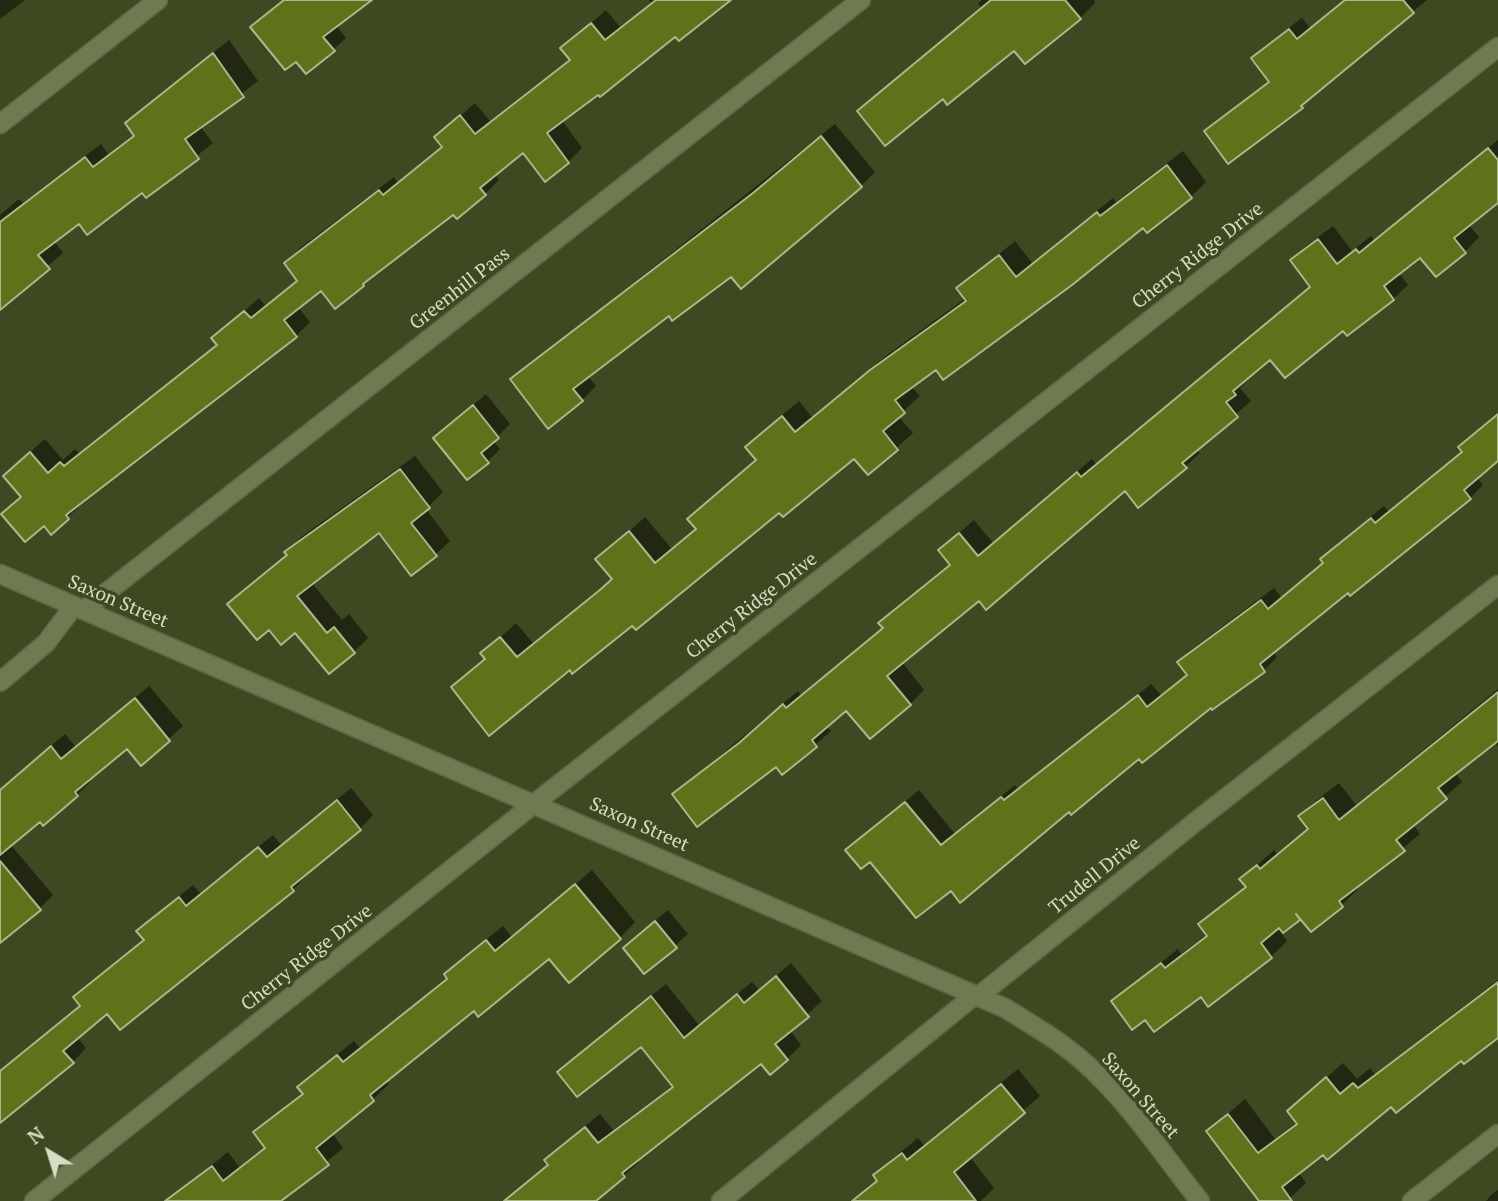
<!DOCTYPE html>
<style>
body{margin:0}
#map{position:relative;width:1498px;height:1201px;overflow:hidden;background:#3e4921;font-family:"PT Serif",serif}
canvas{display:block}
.north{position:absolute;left:14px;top:1117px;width:70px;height:70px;-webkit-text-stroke:5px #3e4921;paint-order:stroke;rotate:322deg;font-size:19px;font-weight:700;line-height:28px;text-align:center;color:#d6ddc7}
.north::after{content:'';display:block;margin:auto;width:24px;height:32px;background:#d6ddc7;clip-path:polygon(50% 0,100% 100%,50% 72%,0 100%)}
</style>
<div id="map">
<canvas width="1498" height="1201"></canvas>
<div class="north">N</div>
</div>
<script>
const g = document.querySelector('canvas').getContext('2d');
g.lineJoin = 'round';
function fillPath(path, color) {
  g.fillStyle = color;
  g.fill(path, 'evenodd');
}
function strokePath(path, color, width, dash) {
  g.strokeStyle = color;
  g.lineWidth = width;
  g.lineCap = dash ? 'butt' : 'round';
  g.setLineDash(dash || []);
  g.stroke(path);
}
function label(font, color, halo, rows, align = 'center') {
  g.font = font + ' "PT Serif",serif';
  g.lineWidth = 7;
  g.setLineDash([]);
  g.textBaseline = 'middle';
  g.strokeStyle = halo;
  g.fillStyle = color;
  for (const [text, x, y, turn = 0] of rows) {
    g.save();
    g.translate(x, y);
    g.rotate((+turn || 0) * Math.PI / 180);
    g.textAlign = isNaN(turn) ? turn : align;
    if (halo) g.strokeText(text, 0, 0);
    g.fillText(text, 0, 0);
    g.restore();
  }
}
fillPath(new Path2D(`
 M 0,0 L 25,0 L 0,19 Z
 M 284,0 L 369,0 L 336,25 L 346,38 L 333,50 L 296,59 L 252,27 Z
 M 649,0 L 726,0 L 562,120 L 582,148 L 568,162 L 523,151 L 495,174 L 499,180 L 485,194 L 453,213 L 363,285 L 322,289 L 298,307 L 310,322 L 296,336 L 80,501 L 82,504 L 51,533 L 22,496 L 19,462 L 45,439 L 63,460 L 75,449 L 79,453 L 218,344 L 213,338 L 259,298 L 266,306 L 298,279 L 286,263 L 300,248 L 394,177 L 398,183 L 443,145 L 436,137 L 475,103 L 490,121 L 571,58 L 562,48 L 606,10 L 620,27 L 651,3 Z
 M 982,0 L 1094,0 L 1095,3 L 1080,18 L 1014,49 L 943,97 L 860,111 L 981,7 L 978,4 Z
 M 1345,0 L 1427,0 L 1313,94 L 1302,107 L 1206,132 L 1270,81 L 1253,58 L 1265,46 L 1302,18 L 1310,28 Z
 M 229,40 L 258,81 L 200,126 L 213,143 L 146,196 L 142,191 L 79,222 L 54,241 L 63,253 L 0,306 L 0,215 L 19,199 L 23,203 L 101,144 L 108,154 L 135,134 L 127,123 L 142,109 Z
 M 835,124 L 875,172 L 861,186 L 670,314 L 588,376 L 596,386 L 582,400 L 512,379 Z
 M 1498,140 L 1498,201 L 1468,224 L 1479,237 L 1465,252 L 1420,255 L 1398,272 L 1408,285 L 1393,299 L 1343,329 L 1271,357 L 1247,377 L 1249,379 L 1240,388 L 1251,401 L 1196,449 L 1200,453 L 1185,467 L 1125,488 L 902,662 L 924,690 L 910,704 L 846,708 L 826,726 L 831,731 L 783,773 L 776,765 L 674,794 L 798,691 L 801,695 L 884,627 L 880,623 L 895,608 L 951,563 L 940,550 L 974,520 L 993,543 L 1092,459 L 1096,464 L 1311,286 L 1292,261 L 1306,246 L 1333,226 L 1352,251 L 1371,236 L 1374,240 Z
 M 1183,151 L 1206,182 L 1191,197 L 1144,225 L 911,386 L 920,396 L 898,416 L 913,433 L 868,473 L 854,456 L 570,668 L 453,687 L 486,657 L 483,653 L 516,623 L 533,643 L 613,578 L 597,560 L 645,517 L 672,549 L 697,528 L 690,519 L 757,459 L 747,447 L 762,432 L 799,401 L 812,417 L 887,355 L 966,298 L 958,288 L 1015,241 L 1032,263 L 1113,198 L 1116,202 Z
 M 486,394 L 510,424 L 493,441 L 500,449 L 487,462 L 435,438 Z
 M 1498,414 L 1498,459 L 1477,477 L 1483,485 L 1470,498 L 1273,652 L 1277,657 L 1264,670 L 1213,708 L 1211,705 L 1069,810 L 951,889 L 847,850 L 919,790 L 955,834 L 1015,785 L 1018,789 L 1151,684 L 1161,695 L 1188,673 L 1179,662 L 1192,649 L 1274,588 L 1281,597 L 1325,562 L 1322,559 L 1335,546 L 1384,506 L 1389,512 L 1464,451 L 1460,447 Z
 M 415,456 L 443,492 L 426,509 L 450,541 L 435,555 L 379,531 L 312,583 L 342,620 L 349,614 L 368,638 L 354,652 L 296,631 L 269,627 L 230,604 L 288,553 L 301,537 Z
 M 149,686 L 183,726 L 141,764 L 127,746 L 88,779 L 90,782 L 77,795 L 10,844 L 53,895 L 39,909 L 0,923 L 0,789 L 65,734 L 76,747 Z
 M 1498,689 L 1498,747 L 1495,742 L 1455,773 L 1462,782 L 1413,824 L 1420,834 L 1356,887 L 1358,889 L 1342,905 L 1311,930 L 1301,917 L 1281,933 L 1287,941 L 1271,957 L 1201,995 L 1146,1018 L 1113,1001 L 1178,949 L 1181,954 L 1207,934 L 1200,925 L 1247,885 L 1242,879 L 1274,850 L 1277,854 L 1309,828 L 1301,816 L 1317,800 L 1339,783 L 1356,805 Z
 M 351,788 L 373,815 L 360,829 L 304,874 L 306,876 L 293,890 L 107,1012 L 77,1037 L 86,1048 L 73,1062 L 0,1119 L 0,1070 L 82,1005 L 76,997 L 145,939 L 139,931 L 152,918 L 193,885 L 200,893 L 273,835 L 281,845 Z
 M 592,870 L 635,922 L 620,938 L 550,957 L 474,1009 L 385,1080 L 389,1084 L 373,1099 L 332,1133 L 343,1148 L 279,1201 L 166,1201 L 228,1152 L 239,1167 L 266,1146 L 255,1133 L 304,1092 L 300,1087 L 315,1072 L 354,1041 L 360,1048 L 448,977 L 446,975 L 462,959 L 503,926 L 512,937 Z
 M 668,910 L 688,934 L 675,946 L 637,936 Z
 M 791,963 L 822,1001 L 790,1030 L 801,1045 L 787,1059 L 762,1062 L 637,1160 L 639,1162 L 624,1176 L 593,1201 L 505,1201 L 549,1164 L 547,1160 L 561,1146 L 600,1114 L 613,1130 L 674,1085 L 641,1045 L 559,1072 L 574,1058 L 666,984 L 699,1025 L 752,982 L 759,990 Z
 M 1498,980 L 1498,1036 L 1391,1104 L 1298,1172 L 1306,1183 L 1287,1201 L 1261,1201 L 1208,1131 L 1245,1099 L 1275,1139 L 1298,1121 L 1289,1111 L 1343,1063 L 1357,1079 L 1370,1068 L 1375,1074 Z
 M 1018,1069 L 1040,1096 L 970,1157 L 994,1188 L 981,1201 L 850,1201 L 878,1179 L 875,1175 L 891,1160 L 918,1138 L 924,1145 Z
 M 1498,1190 L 1498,1201 L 1486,1201 L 1492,1194 Z`), '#0007');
const building = new Path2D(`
 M 284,0 L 372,0 L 323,37 L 335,51 L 306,74 L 296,62 L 285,70 L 250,27 Z
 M 656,0 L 731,0 L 679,41 L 675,37 L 600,97 L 598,95 L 547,133 L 569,163 L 545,182 L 523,153 L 480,188 L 486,195 L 457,219 L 453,215 L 363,284 L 364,286 L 335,309 L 321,291 L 284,320 L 297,337 L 66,515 L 69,519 L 51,535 L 44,526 L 25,542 L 1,514 L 21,497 L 3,476 L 30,452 L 48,473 L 60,462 L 64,466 L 217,345 L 211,338 L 244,311 L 251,318 L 297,281 L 284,263 L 379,190 L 383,195 L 442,147 L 434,137 L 460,115 L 475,134 L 570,60 L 560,48 L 591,23 L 605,40 Z
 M 991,0 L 1065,0 L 1081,19 L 1025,64 L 1014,51 L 947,105 L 943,99 L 885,146 L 857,111 Z
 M 1345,0 L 1403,0 L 1414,13 L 1301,106 L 1303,108 L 1228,164 L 1204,131 L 1269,82 L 1251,58 L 1289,29 L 1297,39 Z
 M 213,53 L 244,97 L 185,139 L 199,159 L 146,198 L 142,193 L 87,235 L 79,224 L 38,255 L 50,269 L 0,310 L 0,222 L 85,157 L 93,167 L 134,136 L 125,123 Z
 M 821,136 L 862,187 L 741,289 L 731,277 L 672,321 L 669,316 L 573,389 L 583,401 L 548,429 L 510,379 L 753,193 Z
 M 1488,148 L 1498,160 L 1498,203 L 1454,238 L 1466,253 L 1436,277 L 1420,258 L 1384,286 L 1394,300 L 1347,336 L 1343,331 L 1285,378 L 1270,360 L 1233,391 L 1236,395 L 1226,402 L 1238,417 L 1182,463 L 1187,468 L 1138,508 L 1125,491 L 986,610 L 979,601 L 887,676 L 911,705 L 870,739 L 846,711 L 812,740 L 817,747 L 782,775 L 776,767 L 697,827 L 672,794 L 739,743 L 783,704 L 786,708 L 883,628 L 878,623 L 950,565 L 938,550 L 959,533 L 978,556 L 1077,472 L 1081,477 L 1310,287 L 1290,260 L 1318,239 L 1337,264 L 1356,249 L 1359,253 Z
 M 1167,165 L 1192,198 L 1147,233 L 1143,228 L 1072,285 L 943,380 L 936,370 L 895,400 L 905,413 L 883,431 L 898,450 L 868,475 L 854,459 L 783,517 L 779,513 L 636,630 L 632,626 L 572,674 L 570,670 L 489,736 L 451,687 L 485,659 L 480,653 L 500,637 L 517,657 L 601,589 L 612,579 L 595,559 L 629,531 L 655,563 L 696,529 L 687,519 L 756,460 L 745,447 L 782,416 L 795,432 L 870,370 L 966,301 L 956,288 L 999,255 L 1016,277 L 1097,212 L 1100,216 Z
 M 473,405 L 499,438 L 481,453 L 489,463 L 467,480 L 433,438 Z
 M 1498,414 L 1498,461 L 1464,490 L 1471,499 L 1350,596 L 1348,593 L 1260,664 L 1265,672 L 1212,710 L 1211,708 L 1142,763 L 1139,759 L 1071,815 L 1069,812 L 960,903 L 951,891 L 916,918 L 870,862 L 861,869 L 845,850 L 905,802 L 941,845 L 1001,797 L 1004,800 L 1138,695 L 1147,707 L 1187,675 L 1177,662 L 1261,600 L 1268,609 L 1323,563 L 1320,559 L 1371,518 L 1375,523 L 1462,452 L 1458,447 Z
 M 400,469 L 430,508 L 411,523 L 437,556 L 411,576 L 379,533 L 297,596 L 327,633 L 334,627 L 355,653 L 329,674 L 295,633 L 281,645 L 269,630 L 257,640 L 227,604 L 287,555 L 284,552 Z
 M 1498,692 L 1498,741 L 1438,788 L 1447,799 L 1396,840 L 1405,851 L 1339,901 L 1343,907 L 1311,932 L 1296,914 L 1300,920 L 1283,933 L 1279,928 L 1261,943 L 1272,958 L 1208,1007 L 1201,997 L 1154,1032 L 1145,1020 L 1132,1030 L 1111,1001 L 1161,963 L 1165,968 L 1207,936 L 1198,924 L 1246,887 L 1239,879 L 1257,865 L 1260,869 L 1308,829 L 1298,816 L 1323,798 L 1339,820 Z
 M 135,698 L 170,741 L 141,766 L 127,749 L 75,792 L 78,796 L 43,826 L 40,822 L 0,855 L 0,790 L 51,746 L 61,759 Z
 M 337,800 L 361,830 L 291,887 L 294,891 L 120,1030 L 107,1014 L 63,1051 L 74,1063 L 0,1123 L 0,1071 L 80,1006 L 73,997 L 144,940 L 136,931 L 179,897 L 186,906 L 258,847 L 267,857 Z
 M 0,861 L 41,910 L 0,943 Z
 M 575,884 L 621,939 L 569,983 L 549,959 L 478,1017 L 474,1011 L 370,1095 L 374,1101 L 316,1148 L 329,1165 L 281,1201 L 165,1201 L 212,1166 L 223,1181 L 265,1148 L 253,1132 L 303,1094 L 297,1087 L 337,1055 L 343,1062 L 447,979 L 444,974 L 486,940 L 495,951 Z
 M 655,921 L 677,948 L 644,974 L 623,948 Z
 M 776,976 L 809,1017 L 775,1044 L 788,1060 L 770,1075 L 761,1064 L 622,1173 L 625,1177 L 596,1201 L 504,1201 L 548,1165 L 544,1160 L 585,1127 L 598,1143 L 673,1087 L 641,1047 L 577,1097 L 557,1072 L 651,996 L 684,1038 L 737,994 L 744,1003 Z
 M 1498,982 L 1498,1038 L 1464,1064 L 1461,1061 L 1396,1113 L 1391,1107 L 1327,1160 L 1323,1155 L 1282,1187 L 1292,1201 L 1259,1201 L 1206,1131 L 1228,1114 L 1258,1153 L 1297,1124 L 1287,1111 L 1326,1077 L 1340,1094 L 1353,1083 L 1358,1088 Z
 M 1001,1084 L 1025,1113 L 954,1172 L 976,1201 L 852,1201 L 877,1181 L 873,1175 L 902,1153 L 907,1160 Z`);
fillPath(building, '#5e721a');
strokePath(building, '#aab88c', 2);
const minor = new Path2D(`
 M 0,124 L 158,0
 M 0,574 L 1005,1008 C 1024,1020 1045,1032 1064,1046 C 1119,1086 1158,1149 1200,1201
 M 84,610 L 861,0
 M 0,682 L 46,643 L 74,606
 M 34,1201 L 535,803 L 1498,47
 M 721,1201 L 970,999 L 980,995 L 1199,819 L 1498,585
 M 1412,1201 L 1498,1134`);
strokePath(minor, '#5e6644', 21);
strokePath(minor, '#6e7a51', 18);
label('19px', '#d6ddc7', '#3e4921', [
 ["Cherry Ridge Drive",1198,256,-38],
 ["Greenhill Pass",460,289,-38],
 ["Saxon Street",118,602,23],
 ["Cherry Ridge Drive",752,606,-38],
 ["Saxon Street",639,825,24],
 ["Trudell Drive",1095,876,-39],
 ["Cherry Ridge Drive",307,958,-38],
 ["Saxon Street",1140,1096,49]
]);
</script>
